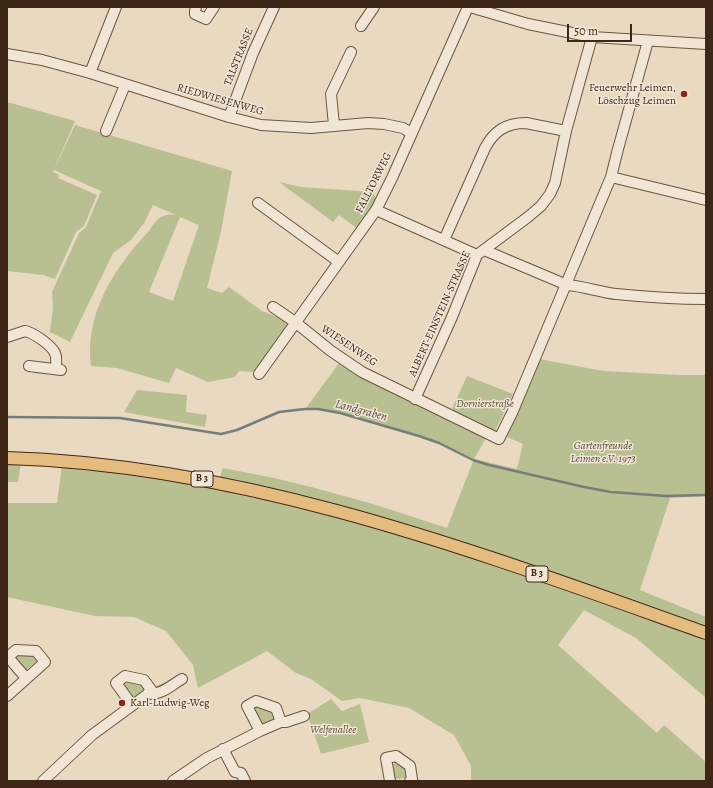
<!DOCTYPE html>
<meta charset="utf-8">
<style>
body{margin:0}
#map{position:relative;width:713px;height:788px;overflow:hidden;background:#e9d9c0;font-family:Alegreya,serif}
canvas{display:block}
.frame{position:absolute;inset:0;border:8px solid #3f2718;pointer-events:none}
.scale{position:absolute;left:567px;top:24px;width:65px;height:18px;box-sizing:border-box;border:2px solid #3f2718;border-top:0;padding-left:5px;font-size:12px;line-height:14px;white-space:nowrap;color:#3f2718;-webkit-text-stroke:3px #f1e6d6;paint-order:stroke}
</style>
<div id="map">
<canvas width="713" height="788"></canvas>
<div class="frame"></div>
<div class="scale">50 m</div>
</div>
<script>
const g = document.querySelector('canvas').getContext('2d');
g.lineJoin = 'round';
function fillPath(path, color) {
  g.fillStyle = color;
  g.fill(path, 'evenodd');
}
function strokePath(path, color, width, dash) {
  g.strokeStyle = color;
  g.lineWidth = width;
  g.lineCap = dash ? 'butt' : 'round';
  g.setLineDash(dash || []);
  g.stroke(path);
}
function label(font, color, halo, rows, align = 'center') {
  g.font = font + ' Alegreya,serif';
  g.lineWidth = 3;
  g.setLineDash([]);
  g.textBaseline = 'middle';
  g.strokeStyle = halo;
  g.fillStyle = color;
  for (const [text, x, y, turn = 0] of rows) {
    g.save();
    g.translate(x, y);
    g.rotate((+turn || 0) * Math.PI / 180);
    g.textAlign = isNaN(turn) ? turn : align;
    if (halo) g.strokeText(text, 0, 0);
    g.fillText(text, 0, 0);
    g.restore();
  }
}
fillPath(new Path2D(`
 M 7,102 L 75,121 L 53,172 L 59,175 L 58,178 L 97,195 L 84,226 L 76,232 L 55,279 L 43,275 L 7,271 Z
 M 75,125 L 232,171 L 221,231 L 207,288 L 222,293 L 229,287 L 262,311 L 283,319 L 288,323 L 254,372 L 239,371 L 235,377 L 208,382 L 176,368 L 169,383 L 117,368 L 91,366 C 88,346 92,323 99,305 C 110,277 129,252 149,231 C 152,226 156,220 161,217 C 166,214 171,214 176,215 L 153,205 L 144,223 L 131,240 L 113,253 L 70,342 L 50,332 L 53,308 L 52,292 L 79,233 L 86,227 L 101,191 L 54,170 ZM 180,217 L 199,225 L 173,301 L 149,292 Z
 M 279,182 L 301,187 L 373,192 L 377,201 L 359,230 L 339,215 L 333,222 Z
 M 539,359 L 603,371 L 680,375 L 706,375 L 706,496 L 670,498 L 640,590 L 706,617 L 706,626 L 632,599 L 425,530 L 325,502 L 238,480 L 220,477 L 223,468 L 274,478 L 315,488 L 373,504 L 447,528 L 474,459 L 440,443 L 419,435 L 340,412 L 306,408 L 339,363 L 370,382 L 486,438 L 474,459 L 517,469 L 523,444 L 507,437 Z
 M 467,376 L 513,394 L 495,431 L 451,411 Z
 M 137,390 L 187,395 L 186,412 L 207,415 L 205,427 L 124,412 Z
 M 7,462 L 21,463 L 18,482 L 7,482 Z
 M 62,465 L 128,472 L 258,496 L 351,520 L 486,561 L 706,640 L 706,698 L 636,638 L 584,610 L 558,645 L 657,733 L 664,725 L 706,762 L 706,781 L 471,781 L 471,766 L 454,735 L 409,708 L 360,698 L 342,701 L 311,679 L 296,673 L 267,651 L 198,688 L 193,665 L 166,631 L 134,617 L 95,616 L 7,597 L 7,503 L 57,503 Z
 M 20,654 L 34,655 L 38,660 L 26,670 L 15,658 Z
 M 129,681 L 142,683 L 147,690 L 134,699 L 124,685 Z
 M 331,699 L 342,711 L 360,704 L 369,742 L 321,754 L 307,714 Z
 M 259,706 L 274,712 L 276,718 L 261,724 L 253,709 Z
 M 399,763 L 407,768 L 408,778 L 395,779 L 392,764 Z`), '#b8bf91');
strokePath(new Path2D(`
 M 7,417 L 120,418 L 221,434 L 237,430 L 279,412 L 305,409 L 318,409 L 340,413 L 419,436 L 439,443 L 473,460 L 489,465 L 584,487 L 611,492 L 666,496 L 706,495`), '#767e7a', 2.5);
const minor = new Path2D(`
 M 196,7 L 195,11 L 195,14 L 206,19 L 214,7
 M 470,7 L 528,24 L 592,37 L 706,44
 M 361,26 L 374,7
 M 7,54 L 42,60 L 90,73 L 229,117 L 261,125 L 311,128 L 368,123 L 384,124 L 403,128 L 411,133
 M 90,73 L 116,7
 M 229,117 L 253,53 L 274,7
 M 334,125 L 331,94 L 351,52
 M 106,131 L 125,85
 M 611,177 L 706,200
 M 258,203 L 339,262
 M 376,210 L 477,255
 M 444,240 L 485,148 C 494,131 506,123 526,123 L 566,131
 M 484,250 L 567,285 C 583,286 599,292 616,294 C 646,297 676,299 706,299
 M 273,307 L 295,322 L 331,351 L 362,372 L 499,439 L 512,413 L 611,177 L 618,149 L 648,41
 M 7,337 L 25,331 C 34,333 51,345 55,353 C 57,358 56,364 56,369
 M 29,366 L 61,370
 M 259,374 L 376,210 L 392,178 L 468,7
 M 415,399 L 452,317 L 477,255 L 528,217 L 541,206 L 550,194 L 555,183 L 566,131 L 592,37
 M 148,693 C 159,697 173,684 182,679
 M 7,696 L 45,662 L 36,651 L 16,650 L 8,657 L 26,678
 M 260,731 L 247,706 L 256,701 L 276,708 L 281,722
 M 223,749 L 235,772 L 241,773 L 245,781
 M 43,781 L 92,735 L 152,691 L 144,680 L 125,676 L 116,683 L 132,705
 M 173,781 L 207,758 L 260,731 L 281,722 L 286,722 L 304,716
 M 390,781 L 386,758 L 396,756 L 410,766 L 412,779 L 410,781`);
const major = new Path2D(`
 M 7,458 C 249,465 480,553 706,633`);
strokePath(minor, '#6a5442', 12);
strokePath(major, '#3f2718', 14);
strokePath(minor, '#f1e6d6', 10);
strokePath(major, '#e4bc80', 12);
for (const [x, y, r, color] of [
 [684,94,4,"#8f2418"],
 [122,703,4,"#8f2418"]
]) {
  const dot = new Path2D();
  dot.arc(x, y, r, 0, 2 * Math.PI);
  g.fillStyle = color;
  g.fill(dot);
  strokePath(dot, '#f1e6d6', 1.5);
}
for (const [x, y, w] of [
 [202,479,22],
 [537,574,22]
]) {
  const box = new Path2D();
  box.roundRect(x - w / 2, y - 8, w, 16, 3);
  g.fillStyle = '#f1e6d6';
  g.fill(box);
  strokePath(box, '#3f2718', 1);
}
label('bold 10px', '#3f2718', null, [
 ["B 3",202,479],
 ["B 3",537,574]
]);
label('11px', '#3f2718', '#f1e6d6', [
 ["TALSTRASSE",239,57,-68],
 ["RIEDWIESENWEG",220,100,16],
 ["FALLTORWEG",374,183,-63],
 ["ALBERT-EINSTEIN-STRASSE",440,314,-66],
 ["WIESENWEG",349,346,34]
]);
label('11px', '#3f2718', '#f1e6d6', [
 ["Feuerwehr Leimen,",676,88],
 ["Löschzug Leimen",676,101],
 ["Karl-Ludwig-Weg",130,703,"left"]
], 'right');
label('italic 11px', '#5d4d36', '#f1e6d6', [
 ["Dornierstraße",485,404],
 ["Gartenfreunde",603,446],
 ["Leimen e.V. 1973",603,459],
 ["Welfenallee",333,730]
]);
label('italic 12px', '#564b41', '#f1e6d6', [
 ["Landgraben",361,411,15]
]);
</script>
